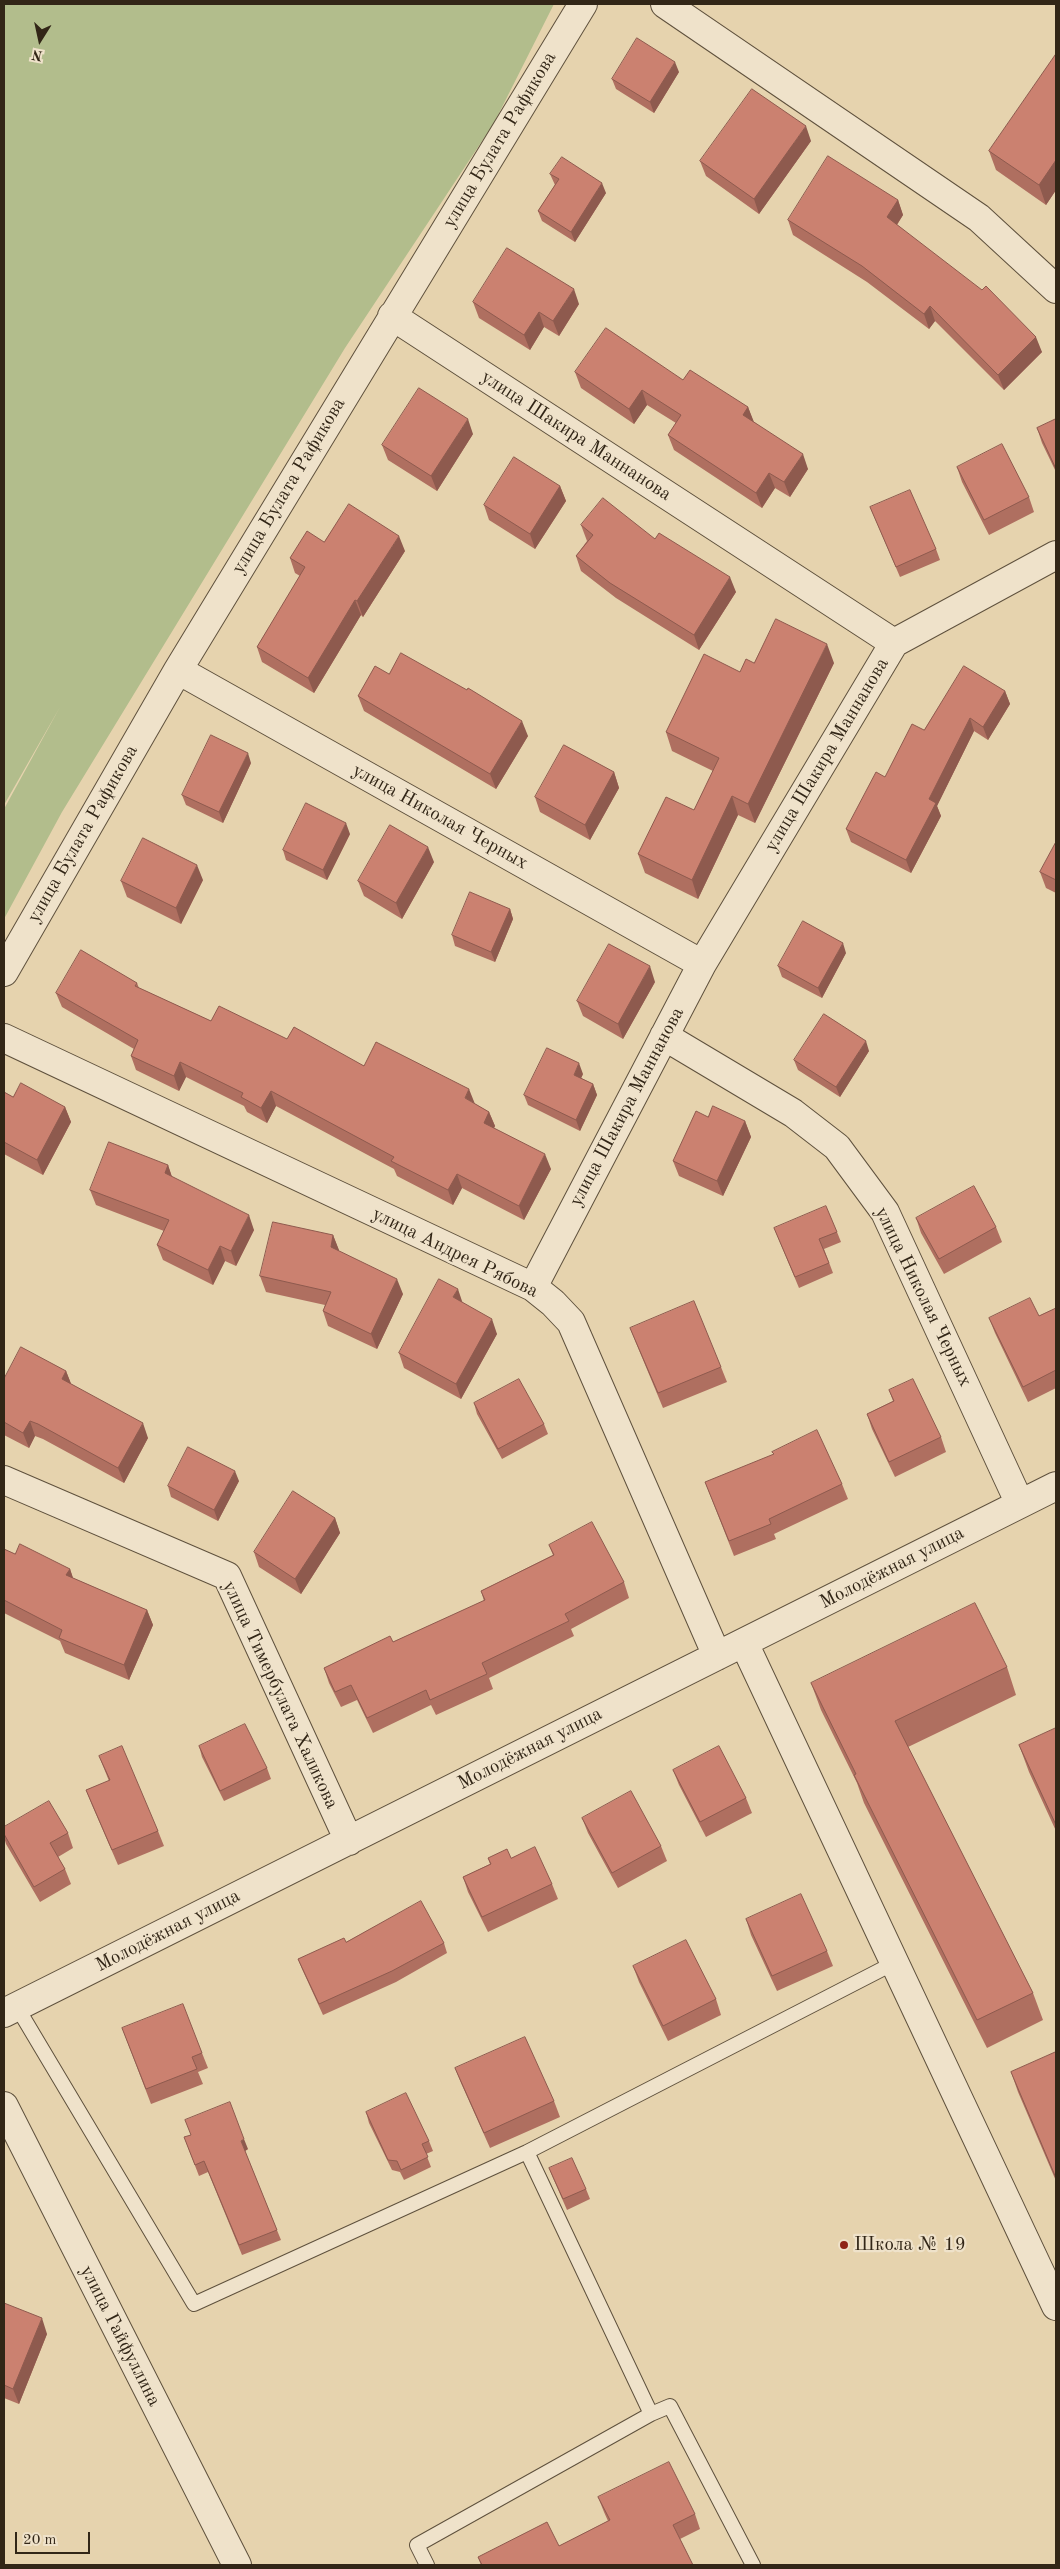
<!DOCTYPE html>
<meta charset="utf-8">
<style>
body{margin:0}
#map{position:relative;width:1060px;height:2569px;overflow:hidden;background:#e6d3ae;font-family:"Old Standard TT",serif}
canvas{display:block}
.frame{position:absolute;inset:0;border:5px solid #322617;pointer-events:none}
.north{position:absolute;left:15px;top:15px;width:50px;height:50px;-webkit-text-stroke:4px #efe2ca;paint-order:stroke;rotate:190deg;font-size:14px;font-weight:700;line-height:20px;text-align:center;color:#322617}
.north::after{content:'';display:block;margin:auto;width:18px;height:22px;background:#322617;clip-path:polygon(50% 0,100% 100%,50% 72%,0 100%)}
.scale{position:absolute;left:15px;top:2532px;width:75px;height:22px;box-sizing:border-box;border:2px solid #322617;border-top:0;padding-left:6px;font-size:15px;line-height:18px;white-space:nowrap;color:#322617;-webkit-text-stroke:4px #efe2ca;paint-order:stroke}
</style>
<div id="map">
<canvas width="1060" height="2569"></canvas>
<div class="frame"></div>
<div class="north">N</div>
<div class="scale">20 m</div>
</div>
<script>
const g = document.querySelector('canvas').getContext('2d');
g.lineJoin = 'round';
function fillPath(path, color) {
  g.fillStyle = color;
  g.fill(path, 'evenodd');
}
function strokePath(path, color, width, dash) {
  g.strokeStyle = color;
  g.lineWidth = width;
  g.lineCap = dash ? 'butt' : 'round';
  g.setLineDash(dash || []);
  g.stroke(path);
}
function label(font, color, halo, rows, align = 'center') {
  g.font = font + ' "Old Standard TT",serif';
  g.lineWidth = 4.5;
  g.setLineDash([]);
  g.textBaseline = 'middle';
  g.strokeStyle = halo;
  g.fillStyle = color;
  for (const [text, x, y, turn = 0] of rows) {
    g.save();
    g.translate(x, y);
    g.rotate((+turn || 0) * Math.PI / 180);
    g.textAlign = isNaN(turn) ? turn : align;
    if (halo) g.strokeText(text, 0, 0);
    g.fillText(text, 0, 0);
    g.restore();
  }
}
fillPath(new Path2D(`
 M 4,4 L 554,4 L 494,123 L 345,348 L 62,812 L 4,919 L 4,809 L 60,707 L 4,805 Z`), '#b2bd8c');
const service = new Path2D(`
 M 17,2007 L 194,2304 L 527,2152 L 896,1962
 M 527,2152 L 651,2414
 M 427,2565 L 417,2545 L 651,2414 L 670,2406 L 753,2565`);
const minor = new Path2D(`
 M 665,4 L 979,218 L 1056,289
 M 392,316 L 894,643 L 702,964 L 533,1287
 M 894,643 L 1056,555
 M 178,670 L 702,964
 M 4,972 L 178,670 L 583,4
 M 664,1036 L 793,1113 L 837,1147 L 885,1212 L 1020,1504
 M 4,1038 L 533,1287 L 553,1303 L 571,1322 L 717,1656
 M 4,1480 L 227,1576 L 349,1841
 M 744,1643 L 1056,2306
 M 4,2013 L 1056,1486
 M 4,2106 L 237,2565`);
strokePath(service, '#5f513d', 16);
strokePath(minor, '#5f513d', 30);
strokePath(service, '#efe2ca', 14);
strokePath(minor, '#efe2ca', 28);
fillPath(new Path2D(`
 M 1056,54 L 1056,190 L 1046,205 L 996,170 L 989,151 Z
 M 679,72 L 654,113 L 616,89 L 612,79 Z
 M 811,141 L 759,214 L 706,176 L 700,161 Z
 M 550,174 L 606,193 L 575,242 L 542,221 L 538,211 L 555,185 Z
 M 898,200 L 903,215 L 897,225 L 1042,352 L 1004,390 L 935,321 L 929,329 L 867,282 L 793,235 L 788,220 Z
 M 473,302 L 579,304 L 559,336 L 544,327 L 530,350 L 479,318 Z
 M 575,372 L 683,380 L 748,407 L 753,421 L 808,469 L 790,497 L 775,488 L 762,508 L 674,450 L 668,435 L 676,423 L 647,405 L 634,424 L 581,388 Z
 M 1056,419 L 1056,472 L 1042,443 L 1037,428 Z
 M 473,434 L 437,491 L 388,460 L 382,445 Z
 M 957,467 L 1029,497 L 1034,512 L 989,535 L 962,482 Z
 M 560,486 L 566,501 L 535,549 L 489,520 L 484,505 Z
 M 870,507 L 936,549 L 940,560 L 900,577 Z
 M 581,525 L 655,539 L 736,592 L 699,650 L 616,598 L 581,571 L 576,556 L 587,541 Z
 M 324,542 L 405,551 L 363,617 L 361,615 L 314,693 L 262,662 L 257,647 L 300,576 L 295,573 L 290,558 Z
 M 754,663 L 834,663 L 755,823 L 738,815 L 698,899 L 645,873 L 638,854 L 694,810 L 713,771 L 672,751 L 666,732 L 740,672 Z
 M 389,674 L 528,736 L 496,789 L 364,711 L 358,696 Z
 M 1005,691 L 1010,704 L 988,740 L 974,731 L 937,806 L 941,816 L 911,873 L 851,842 L 846,829 L 924,730 Z
 M 251,763 L 223,823 L 186,805 L 182,795 Z
 M 614,772 L 619,788 L 590,840 L 540,812 L 535,797 Z
 M 350,834 L 327,880 L 286,860 L 283,850 Z
 M 1056,842 L 1056,893 L 1046,888 L 1040,872 Z
 M 434,862 L 402,919 L 364,896 L 358,881 Z
 M 203,880 L 181,924 L 127,897 L 121,881 Z
 M 510,909 L 513,919 L 495,962 L 455,946 L 452,935 Z
 M 846,953 L 822,998 L 782,977 L 778,966 Z
 M 655,982 L 623,1039 L 583,1016 L 577,1001 Z
 M 137,983 L 139,988 L 211,1021 L 287,1039 L 475,1104 L 489,1112 L 495,1126 L 494,1128 L 551,1169 L 524,1220 L 462,1188 L 453,1205 L 397,1176 L 394,1169 L 276,1106 L 267,1123 L 247,1112 L 244,1106 L 186,1077 L 179,1091 L 136,1070 L 131,1056 L 134,1049 L 62,1007 L 56,993 Z
 M 869,1051 L 840,1097 L 798,1070 L 794,1060 Z
 M 583,1074 L 581,1078 L 593,1084 L 597,1095 L 580,1131 L 528,1105 L 524,1095 Z
 M 4,1092 L 13,1097 L 65,1107 L 71,1122 L 43,1175 L 4,1154 Z
 M 708,1117 L 745,1121 L 751,1137 L 723,1196 L 679,1176 L 673,1161 Z
 M 168,1165 L 172,1177 L 254,1230 L 236,1266 L 225,1261 L 213,1285 L 163,1260 L 157,1245 L 164,1231 L 96,1205 L 90,1190 Z
 M 916,1218 L 996,1227 L 1002,1242 L 944,1274 L 921,1233 Z
 M 774,1228 L 837,1232 L 841,1242 L 824,1249 L 833,1273 L 799,1288 Z
 M 333,1235 L 339,1251 L 403,1294 L 377,1349 L 328,1326 L 323,1311 L 325,1305 L 266,1292 L 260,1276 Z
 M 463,1303 L 497,1334 L 461,1399 L 404,1368 L 399,1353 Z
 M 1056,1308 L 1056,1388 L 1028,1402 L 995,1333 L 989,1318 L 1039,1316 Z
 M 630,1328 L 721,1367 L 727,1382 L 663,1408 L 636,1343 Z
 M 66,1371 L 71,1384 L 148,1438 L 124,1483 L 43,1439 L 35,1436 L 29,1448 L 4,1435 L 4,1379 Z
 M 889,1390 L 941,1437 L 946,1452 L 895,1477 L 872,1429 L 867,1414 L 893,1401 Z
 M 474,1403 L 544,1424 L 548,1434 L 502,1459 L 477,1414 Z
 M 239,1481 L 218,1521 L 171,1497 L 168,1486 Z
 M 705,1482 L 842,1484 L 848,1499 L 774,1534 L 776,1539 L 734,1556 Z
 M 335,1518 L 340,1533 L 301,1594 L 259,1567 L 254,1552 Z
 M 549,1545 L 624,1582 L 629,1598 L 571,1629 L 574,1636 L 489,1678 L 493,1689 L 436,1715 L 431,1705 L 373,1733 L 357,1700 L 341,1707 L 329,1683 L 324,1668 L 393,1642 L 484,1601 L 481,1591 L 553,1555 Z
 M 4,1549 L 15,1554 L 70,1569 L 73,1578 L 147,1610 L 153,1625 L 129,1680 L 65,1653 L 60,1641 L 4,1613 Z
 M 1007,1667 L 1016,1695 L 908,1747 L 1033,1993 L 1043,2020 L 987,2048 L 864,1803 L 857,1783 L 821,1710 L 811,1683 Z
 M 1056,1728 L 1056,1831 L 1029,1772 L 1019,1745 Z
 M 199,1746 L 267,1768 L 271,1779 L 224,1801 L 202,1757 Z
 M 99,1756 L 158,1831 L 164,1846 L 118,1865 L 92,1805 L 86,1790 L 109,1781 Z
 M 673,1770 L 746,1798 L 752,1813 L 706,1837 L 679,1785 Z
 M 582,1818 L 661,1846 L 667,1861 L 618,1888 L 588,1833 Z
 M 4,1827 L 68,1833 L 73,1848 L 58,1857 L 65,1869 L 71,1884 L 40,1902 L 6,1844 L 4,1837 Z
 M 488,1858 L 511,1858 L 552,1884 L 558,1899 L 488,1932 L 468,1892 L 463,1877 L 490,1864 Z
 M 746,1919 L 827,1951 L 833,1966 L 777,1991 L 751,1935 Z
 M 346,1942 L 444,1943 L 447,1953 L 396,1982 L 323,2015 L 302,1969 L 298,1959 Z
 M 633,1966 L 716,1999 L 721,2015 L 668,2041 L 639,1982 Z
 M 122,2028 L 202,2053 L 208,2068 L 198,2072 L 203,2084 L 151,2104 Z
 M 1056,2052 L 1056,2181 L 1018,2092 L 1011,2072 Z
 M 455,2068 L 554,2101 L 560,2117 L 490,2148 L 461,2083 Z
 M 366,2112 L 429,2141 L 433,2151 L 426,2154 L 431,2167 L 404,2180 L 400,2172 L 392,2170 L 369,2123 Z
 M 184,2137 L 248,2149 L 245,2151 L 281,2240 L 242,2255 L 208,2172 L 199,2176 Z
 M 549,2168 L 586,2189 L 590,2199 L 567,2210 L 553,2178 Z
 M 4,2303 L 47,2334 L 19,2404 L 4,2398 Z
 M 598,2497 L 695,2514 L 700,2529 L 680,2539 L 693,2565 L 481,2565 L 478,2557 L 559,2546 L 608,2521 L 604,2512 Z`), '#af6f60');
fillPath(new Path2D(`
 M 675,62 L 679,72 L 654,113 L 650,102 Z
 M 806,126 L 811,141 L 759,214 L 754,199 Z
 M 1056,160 L 1056,190 L 1046,205 L 1039,185 Z
 M 602,183 L 606,193 L 575,242 L 571,232 Z
 M 898,200 L 903,215 L 892,232 L 887,217 Z
 M 574,289 L 579,304 L 559,336 L 553,321 Z
 M 930,306 L 935,321 L 929,329 L 924,314 Z
 M 539,312 L 544,327 L 530,350 L 524,335 Z
 M 1036,337 L 1042,352 L 1004,390 L 998,375 Z
 M 642,390 L 647,405 L 634,424 L 629,409 Z
 M 748,407 L 754,422 L 743,415 Z
 M 468,419 L 473,434 L 437,491 L 431,476 Z
 M 803,454 L 808,469 L 790,497 L 784,482 Z
 M 769,473 L 775,488 L 762,508 L 756,493 Z
 M 560,486 L 566,501 L 535,549 L 530,534 Z
 M 399,536 L 405,551 L 363,617 L 357,601 Z
 M 730,577 L 736,592 L 699,650 L 694,635 Z
 M 355,600 L 361,615 L 314,693 L 308,678 Z
 M 827,644 L 834,663 L 755,823 L 748,804 Z
 M 1005,691 L 1010,704 L 988,740 L 983,727 Z
 M 970,718 L 974,731 L 937,806 L 941,816 L 911,873 L 906,860 L 929,799 Z
 M 522,721 L 528,736 L 496,789 L 490,774 Z
 M 248,753 L 251,763 L 223,823 L 219,812 Z
 M 614,772 L 619,788 L 590,840 L 585,825 Z
 M 732,796 L 738,815 L 698,899 L 692,880 Z
 M 346,823 L 350,834 L 327,880 L 323,870 Z
 M 428,847 L 434,862 L 402,919 L 396,903 Z
 M 197,865 L 203,880 L 181,924 L 176,908 Z
 M 510,909 L 513,919 L 495,962 L 491,952 Z
 M 843,943 L 846,953 L 822,998 L 818,988 Z
 M 650,966 L 655,982 L 623,1039 L 618,1024 Z
 M 866,1041 L 869,1051 L 840,1097 L 836,1087 Z
 M 180,1062 L 186,1077 L 179,1091 L 174,1076 Z
 M 579,1063 L 583,1074 L 578,1085 L 574,1075 Z
 M 593,1084 L 597,1095 L 580,1131 L 576,1120 Z
 M 469,1089 L 475,1104 L 465,1098 Z
 M 271,1091 L 276,1106 L 267,1123 L 261,1108 Z
 M 65,1107 L 71,1122 L 43,1175 L 37,1160 Z
 M 489,1112 L 495,1126 L 489,1137 L 484,1123 Z
 M 745,1121 L 751,1137 L 723,1196 L 717,1181 Z
 M 545,1154 L 551,1169 L 524,1220 L 519,1206 Z
 M 168,1165 L 173,1180 L 165,1173 Z
 M 457,1174 L 462,1188 L 453,1205 L 448,1190 Z
 M 249,1215 L 254,1230 L 236,1266 L 231,1251 Z
 M 333,1235 L 339,1250 L 336,1262 L 331,1247 Z
 M 220,1246 L 225,1261 L 213,1285 L 208,1270 Z
 M 397,1279 L 403,1294 L 377,1349 L 371,1334 Z
 M 458,1289 L 463,1304 L 453,1297 Z
 M 492,1319 L 497,1334 L 461,1399 L 456,1384 Z
 M 66,1371 L 72,1386 L 62,1379 Z
 M 30,1421 L 35,1436 L 29,1448 L 23,1433 Z
 M 143,1423 L 148,1438 L 124,1483 L 118,1468 Z
 M 235,1471 L 239,1481 L 218,1521 L 214,1510 Z
 M 335,1518 L 340,1533 L 301,1594 L 295,1579 Z
 M 70,1569 L 75,1584 L 66,1575 Z
 M 147,1610 L 153,1625 L 129,1680 L 124,1665 Z
 M 244,2139 L 248,2149 L 245,2151 L 241,2141 Z
 M 42,2318 L 47,2334 L 19,2404 L 13,2389 Z`), '#8e5a4e');
const building = new Path2D(`
 M 637,38 L 675,62 L 650,102 L 612,79 Z
 M 1056,54 L 1056,160 L 1039,185 L 989,151 Z
 M 752,89 L 806,126 L 754,199 L 700,161 Z
 M 828,156 L 898,200 L 887,217 L 982,290 L 986,286 L 1036,337 L 998,375 L 930,306 L 924,314 L 862,266 L 788,220 Z
 M 562,157 L 602,183 L 571,232 L 538,211 L 559,179 L 550,174 Z
 M 507,248 L 574,289 L 553,321 L 539,312 L 524,335 L 473,302 Z
 M 606,328 L 683,380 L 690,370 L 748,407 L 743,415 L 803,454 L 784,482 L 769,473 L 756,493 L 668,435 L 681,415 L 642,390 L 629,409 L 575,372 Z
 M 419,388 L 468,419 L 431,476 L 382,445 Z
 M 1056,419 L 1056,469 L 1037,428 Z
 M 1002,444 L 1029,497 L 984,520 L 957,467 Z
 M 514,457 L 560,486 L 530,534 L 484,505 Z
 M 910,490 L 936,549 L 896,567 L 870,507 Z
 M 603,498 L 655,539 L 659,533 L 730,577 L 694,635 L 610,583 L 576,556 L 593,535 L 581,525 Z
 M 349,504 L 399,536 L 357,601 L 355,600 L 308,678 L 257,647 L 305,567 L 290,558 L 307,531 L 324,542 Z
 M 776,619 L 827,644 L 748,804 L 732,796 L 692,880 L 638,854 L 666,797 L 694,810 L 719,758 L 666,732 L 704,654 L 740,672 L 746,659 L 754,663 Z
 M 401,653 L 467,690 L 468,688 L 522,721 L 490,774 L 358,696 L 375,666 L 389,674 Z
 M 964,666 L 1005,691 L 983,727 L 970,718 L 929,799 L 936,803 L 906,860 L 846,829 L 876,772 L 885,777 L 912,724 L 924,730 Z
 M 211,735 L 248,753 L 219,812 L 182,795 Z
 M 564,745 L 614,772 L 585,825 L 535,797 Z
 M 306,803 L 346,823 L 323,870 L 283,850 Z
 M 390,825 L 428,847 L 396,903 L 358,881 Z
 M 143,838 L 197,865 L 176,908 L 121,881 Z
 M 1056,842 L 1056,880 L 1040,872 Z
 M 470,892 L 510,909 L 491,952 L 452,935 Z
 M 803,921 L 843,943 L 818,988 L 778,966 Z
 M 609,944 L 650,966 L 618,1024 L 577,1001 Z
 M 81,950 L 137,983 L 135,986 L 211,1021 L 219,1006 L 287,1039 L 294,1027 L 364,1066 L 376,1042 L 469,1089 L 465,1098 L 489,1112 L 484,1123 L 545,1154 L 519,1206 L 457,1174 L 448,1190 L 391,1161 L 394,1157 L 271,1091 L 261,1108 L 241,1097 L 243,1093 L 180,1062 L 174,1076 L 131,1056 L 138,1040 L 56,993 Z
 M 824,1014 L 866,1041 L 836,1087 L 794,1060 Z
 M 547,1048 L 579,1063 L 574,1075 L 593,1084 L 576,1120 L 524,1095 Z
 M 21,1083 L 65,1107 L 37,1160 L 4,1142 L 4,1092 L 13,1097 Z
 M 713,1106 L 745,1121 L 717,1181 L 673,1161 L 696,1111 L 708,1117 Z
 M 109,1142 L 168,1165 L 165,1173 L 249,1215 L 231,1251 L 220,1246 L 208,1270 L 157,1245 L 169,1220 L 90,1190 Z
 M 974,1186 L 996,1227 L 939,1259 L 916,1218 Z
 M 826,1206 L 837,1232 L 819,1239 L 829,1263 L 795,1277 L 774,1228 Z
 M 273,1222 L 333,1235 L 331,1247 L 397,1279 L 371,1334 L 323,1311 L 331,1292 L 260,1276 Z
 M 439,1279 L 458,1289 L 453,1297 L 492,1319 L 456,1384 L 399,1353 Z
 M 1030,1298 L 1039,1316 L 1056,1308 L 1056,1370 L 1023,1387 L 989,1318 Z
 M 694,1301 L 721,1367 L 658,1393 L 630,1328 Z
 M 21,1347 L 66,1371 L 62,1379 L 143,1423 L 118,1468 L 38,1424 L 30,1421 L 23,1433 L 4,1422 L 4,1379 Z
 M 519,1379 L 544,1424 L 498,1449 L 474,1403 Z
 M 913,1379 L 941,1437 L 889,1462 L 867,1414 L 894,1401 L 889,1390 Z
 M 817,1430 L 842,1484 L 769,1519 L 771,1524 L 729,1541 L 705,1482 L 774,1454 L 772,1452 Z
 M 188,1447 L 235,1471 L 214,1510 L 168,1486 Z
 M 293,1491 L 335,1518 L 295,1579 L 254,1552 Z
 M 592,1522 L 624,1582 L 565,1614 L 569,1621 L 482,1663 L 487,1674 L 430,1700 L 426,1690 L 367,1718 L 351,1685 L 335,1692 L 324,1668 L 390,1636 L 393,1642 L 485,1600 L 481,1591 L 554,1555 L 549,1545 Z
 M 20,1544 L 70,1569 L 66,1575 L 147,1610 L 124,1665 L 59,1638 L 62,1630 L 4,1600 L 4,1549 L 15,1554 Z
 M 975,1603 L 1007,1667 L 895,1721 L 1033,1993 L 977,2020 L 854,1775 L 856,1774 L 811,1683 Z
 M 245,1724 L 267,1768 L 220,1791 L 199,1746 Z
 M 1056,1728 L 1056,1825 L 1019,1745 Z
 M 122,1746 L 158,1831 L 112,1850 L 86,1790 L 110,1780 L 99,1756 Z
 M 719,1746 L 746,1798 L 700,1822 L 673,1770 Z
 M 631,1791 L 661,1846 L 612,1873 L 582,1818 Z
 M 49,1801 L 68,1833 L 50,1843 L 65,1869 L 34,1887 L 4,1834 L 4,1827 Z
 M 535,1847 L 552,1884 L 482,1917 L 463,1877 L 491,1864 L 488,1858 L 507,1849 L 511,1858 Z
 M 801,1894 L 827,1951 L 772,1976 L 746,1919 Z
 M 421,1901 L 444,1943 L 392,1971 L 319,2004 L 298,1959 L 344,1938 L 346,1942 Z
 M 686,1940 L 716,1999 L 663,2026 L 633,1966 Z
 M 183,2004 L 202,2053 L 192,2057 L 197,2069 L 146,2089 L 122,2028 Z
 M 525,2037 L 554,2101 L 484,2133 L 455,2068 Z
 M 1056,2052 L 1056,2178 L 1011,2072 Z
 M 406,2093 L 429,2141 L 422,2144 L 428,2157 L 401,2170 L 397,2161 L 388,2160 L 366,2112 Z
 M 230,2102 L 244,2139 L 241,2141 L 277,2230 L 239,2245 L 204,2161 L 195,2165 L 184,2137 L 191,2135 L 185,2120 Z
 M 572,2158 L 586,2189 L 563,2199 L 549,2168 Z
 M 4,2303 L 42,2318 L 13,2389 L 4,2385 Z
 M 669,2462 L 695,2514 L 673,2525 L 693,2565 L 482,2565 L 478,2557 L 547,2522 L 559,2546 L 610,2520 L 598,2497 Z`);
fillPath(building, '#cb8170');
strokePath(building, '#8e5a4e', 1);
for (const [x, y, r, color] of [
 [844,2245,5,"#8f2418"]
]) {
  const dot = new Path2D();
  dot.arc(x, y, r, 0, 2 * Math.PI);
  g.fillStyle = color;
  g.fill(dot);
  strokePath(dot, '#efe2ca', 2);
}
label('19px', '#322617', '#efe2ca', [
 ["улица Булата Рафикова",500,140,-59],
 ["улица Шакира Маннанова",576,436,33],
 ["улица Булата Рафикова",289,486,-59],
 ["улица Шакира Маннанова",827,755,-59],
 ["улица Николая Черных",440,817,29],
 ["улица Булата Рафикова",83,834,-60],
 ["улица Шакира Маннанова",627,1107,-62],
 ["улица Андрея Рябова",455,1253,26],
 ["улица Николая Черных",923,1297,64],
 ["Молодёжная улица",892,1568,-27],
 ["улица Тимербулата Халикова",280,1695,65],
 ["Молодёжная улица",530,1749,-27],
 ["Молодёжная улица",168,1931,-27],
 ["улица Гайфуллина",120,2336,63]
]);
label('19px', '#322617', '#efe2ca', [
 ["Школа № 19",854,2245]
], 'left');
</script>
